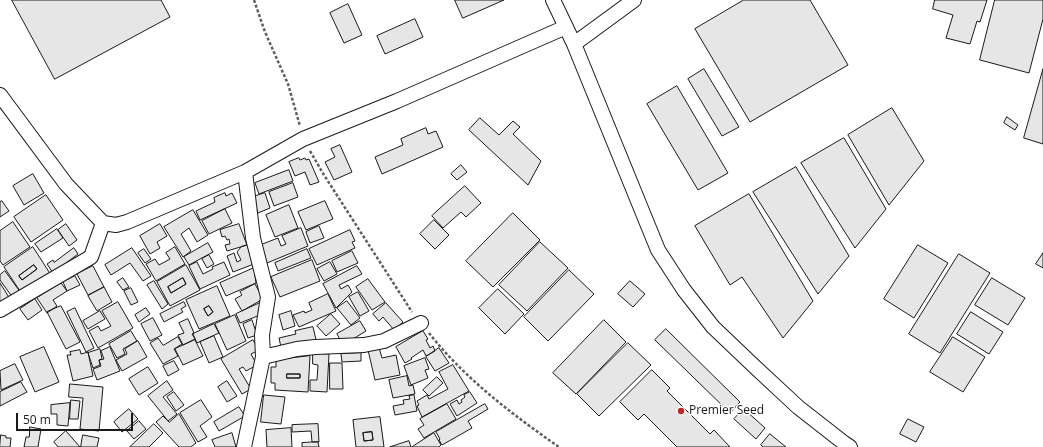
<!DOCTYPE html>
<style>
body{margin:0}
#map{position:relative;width:1043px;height:447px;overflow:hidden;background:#fff;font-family:"Open Sans",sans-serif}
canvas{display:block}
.scale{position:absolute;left:16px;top:413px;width:117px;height:18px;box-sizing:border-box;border:2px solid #1a1a1a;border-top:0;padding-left:5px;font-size:12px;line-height:14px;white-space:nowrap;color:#1a1a1a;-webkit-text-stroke:3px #fff;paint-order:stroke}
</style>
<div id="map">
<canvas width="1043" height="447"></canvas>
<div class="scale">50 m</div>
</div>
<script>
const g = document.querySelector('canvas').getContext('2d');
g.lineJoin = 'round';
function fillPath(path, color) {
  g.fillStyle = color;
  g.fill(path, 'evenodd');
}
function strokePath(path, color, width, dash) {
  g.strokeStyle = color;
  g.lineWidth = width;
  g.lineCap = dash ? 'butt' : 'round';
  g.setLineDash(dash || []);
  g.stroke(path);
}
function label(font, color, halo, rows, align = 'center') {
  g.font = font + ' "Open Sans",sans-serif';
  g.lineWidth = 3;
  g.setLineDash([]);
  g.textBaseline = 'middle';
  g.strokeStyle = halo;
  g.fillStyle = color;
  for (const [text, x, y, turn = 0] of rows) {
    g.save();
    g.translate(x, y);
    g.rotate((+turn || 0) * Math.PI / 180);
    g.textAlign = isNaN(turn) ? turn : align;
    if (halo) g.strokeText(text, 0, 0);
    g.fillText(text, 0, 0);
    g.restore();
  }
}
const building = new Path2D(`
 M 12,0 L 161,0 L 170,17 L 55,79 Z
 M 455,0 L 504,0 L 463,18 Z
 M 744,0 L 810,0 L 848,65 L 750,122 L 695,29 Z
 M 935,0 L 987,0 L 980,22 L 977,21 L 970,44 L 946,38 L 953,15 L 933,9 Z
 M 995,0 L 1043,0 L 1043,19 L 1029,73 L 980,60 Z
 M 348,4 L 362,35 L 344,43 L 330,13 Z
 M 415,19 L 423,37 L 385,54 L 377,36 Z
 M 704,69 L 739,127 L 722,136 L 688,79 Z
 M 1043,69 L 1043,144 L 1024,138 Z
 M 677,86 L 728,173 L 698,190 L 647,104 Z
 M 892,108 L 924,161 L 889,205 L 848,135 Z
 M 1007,117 L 1018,125 L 1015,130 L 1004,123 Z
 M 480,118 L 499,135 L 513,121 L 520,127 L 513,134 L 541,161 L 528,185 L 469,130 Z
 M 426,128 L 428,134 L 436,131 L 443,147 L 382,174 L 375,157 L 403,145 L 401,139 Z
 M 844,138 L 886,209 L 855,248 L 801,163 Z
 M 340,145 L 352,172 L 334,180 L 325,162 L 335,157 L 331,149 Z
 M 299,158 L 300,160 L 305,158 L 306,160 L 309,159 L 319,182 L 310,185 L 305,172 L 295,176 L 289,162 Z
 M 461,165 L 467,172 L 457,180 L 451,174 Z
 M 796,167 L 849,256 L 818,294 L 753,192 Z
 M 289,170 L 293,181 L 259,194 L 255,183 Z
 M 33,174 L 44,193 L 24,205 L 13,186 Z
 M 293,183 L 298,197 L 274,206 L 269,192 Z
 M 465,186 L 481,203 L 466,217 L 461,212 L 443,228 L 432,216 Z
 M 225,193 L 226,196 L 232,193 L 237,203 L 200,220 L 196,211 L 215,202 L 214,198 Z
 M 265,193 L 270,208 L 258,213 L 253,197 Z
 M 749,194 L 813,301 L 783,338 L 742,277 L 730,285 L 695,226 Z
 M 46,195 L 63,220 L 31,242 L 14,217 Z
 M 2,201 L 9,211 L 0,217 L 0,202 Z
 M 325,201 L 333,219 L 306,230 L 298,212 Z
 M 289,205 L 298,228 L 275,237 L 266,215 Z
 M 225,209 L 232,223 L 209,234 L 202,221 Z
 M 193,210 L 208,235 L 197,242 L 189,228 L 181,234 L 191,251 L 183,257 L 164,227 Z
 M 513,213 L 540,240 L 493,287 L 466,261 Z
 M 434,220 L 449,235 L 435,249 L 420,234 Z
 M 13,222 L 30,247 L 3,265 L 0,261 L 0,231 Z
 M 66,224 L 77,240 L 69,246 L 58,230 Z
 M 160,224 L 167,236 L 157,242 L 160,248 L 150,254 L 140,236 Z
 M 239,224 L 247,245 L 227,251 L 225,245 L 230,244 L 229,239 L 227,240 L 225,236 L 222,237 L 220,230 Z
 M 319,226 L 324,238 L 310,243 L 306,232 Z
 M 301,228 L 308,246 L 267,263 L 260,245 L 278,238 L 281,246 L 286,244 L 282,236 Z
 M 57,229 L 63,238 L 41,252 L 35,244 Z
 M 350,230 L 355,241 L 352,242 L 355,248 L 317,265 L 309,249 Z
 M 540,242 L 568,268 L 527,311 L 499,285 Z
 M 208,243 L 213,252 L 189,265 L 184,257 Z
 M 247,245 L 254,264 L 233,272 L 227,256 L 234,253 L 237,262 L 241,260 L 237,252 L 241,247 Z
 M 918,245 L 948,263 L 914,318 L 884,299 Z
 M 33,247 L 51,275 L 22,294 L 4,267 ZM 34,265 L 37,269 L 22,280 L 19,276 Z
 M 175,247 L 185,264 L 156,281 L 146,264 L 155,259 L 159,265 L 170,259 L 166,253 Z
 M 74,248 L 78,254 L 53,273 L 47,264 L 53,260 L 54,262 Z
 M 132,248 L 151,276 L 143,281 L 130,263 L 111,275 L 105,265 Z
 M 144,249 L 151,259 L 145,263 L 138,253 Z
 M 307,249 L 311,258 L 278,271 L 275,263 Z
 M 352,251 L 358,263 L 337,272 L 332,261 Z
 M 1043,253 L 1043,268 L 1036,264 Z
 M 959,254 L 990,273 L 940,353 L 909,334 Z
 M 209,255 L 214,264 L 207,268 L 202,259 Z
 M 312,260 L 320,281 L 280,297 L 271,277 Z
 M 197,262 L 203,274 L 213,269 L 212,267 L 224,262 L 230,275 L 200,289 L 189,266 Z
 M 330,262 L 337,274 L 324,281 L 317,269 Z
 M 34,265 L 37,269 L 22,280 L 19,276 Z
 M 186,265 L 200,290 L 170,306 L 157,282 ZM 183,278 L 186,284 L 171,293 L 168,287 Z
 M 93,266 L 104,287 L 88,295 L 77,274 Z
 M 357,266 L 362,274 L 339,285 L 341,289 L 348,285 L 352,292 L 336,308 L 323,284 Z
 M 254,268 L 256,283 L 226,296 L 220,283 Z
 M 569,270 L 594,294 L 548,341 L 524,317 Z
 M 5,271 L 21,293 L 13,298 L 0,280 L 0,275 Z
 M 75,276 L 80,285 L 67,291 L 63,282 Z
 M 123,278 L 129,287 L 123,290 L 117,282 Z
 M 183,278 L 186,284 L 171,293 L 168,287 Z
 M 992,278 L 1025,298 L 1008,325 L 975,305 Z
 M 368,279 L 385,302 L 372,310 L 356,287 Z
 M 154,281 L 168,304 L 162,309 L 147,285 Z
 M 630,281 L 645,294 L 633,307 L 618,294 Z
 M 0,283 L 10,299 L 2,304 L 0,302 Z
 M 61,283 L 67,291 L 53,300 L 57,306 L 47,313 L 37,298 Z
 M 255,284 L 263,299 L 242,311 L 235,299 L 242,295 L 240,292 Z
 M 217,286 L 230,316 L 199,329 L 186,300 ZM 209,306 L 213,312 L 208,316 L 204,309 Z
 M 104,287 L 112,302 L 97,311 L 88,296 Z
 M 131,288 L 138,302 L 131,305 L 124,291 Z
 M 498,289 L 524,314 L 505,334 L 479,308 Z
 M 358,292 L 369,311 L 360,316 L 349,297 Z
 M 328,294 L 336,311 L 299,327 L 293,315 L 304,311 L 305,313 L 312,310 L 309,303 Z
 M 35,299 L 42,310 L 28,320 L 20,309 Z
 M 347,301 L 360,318 L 351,325 L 337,308 Z
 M 118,302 L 133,328 L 98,348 L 89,331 L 98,326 L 101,331 L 111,326 L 102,311 Z
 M 184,302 L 186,306 L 181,309 L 183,312 L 164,322 L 160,314 Z
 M 260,303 L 262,308 L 258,310 L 260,315 L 240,323 L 236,314 Z
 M 386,303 L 403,322 L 394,330 L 383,317 L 379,321 L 373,314 Z
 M 61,306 L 80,342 L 66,349 L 47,312 Z
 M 209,306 L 213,312 L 208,316 L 204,309 Z
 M 75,308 L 94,348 L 86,352 L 67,312 Z
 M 146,308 L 150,314 L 139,322 L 135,315 Z
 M 100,311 L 105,319 L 88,329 L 83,321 Z
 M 291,311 L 295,326 L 283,330 L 279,315 Z
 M 971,312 L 1003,332 L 989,354 L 957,334 Z
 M 331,314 L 340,324 L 326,336 L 317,326 Z
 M 235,315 L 246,341 L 227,350 L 215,324 Z
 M 153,318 L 162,335 L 150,341 L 141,324 Z
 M 188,319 L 194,333 L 192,334 L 195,339 L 183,345 L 178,335 L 184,333 L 179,323 Z
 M 252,320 L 257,335 L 248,338 L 243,324 Z
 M 604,320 L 626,342 L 576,394 L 553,373 Z
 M 360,321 L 366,331 L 343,345 L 337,334 Z
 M 214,324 L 219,333 L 197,343 L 193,334 Z
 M 313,327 L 317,344 L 282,352 L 279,338 L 296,334 L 295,331 Z
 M 666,329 L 740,402 L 730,413 L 655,340 Z
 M 131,331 L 137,341 L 123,349 L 125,354 L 117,358 L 109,344 Z
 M 423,331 L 428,339 L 426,340 L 430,348 L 433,346 L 435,351 L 426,356 L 423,350 L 411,358 L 412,359 L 405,363 L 396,347 Z
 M 214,336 L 223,357 L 209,363 L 200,342 Z
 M 178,337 L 182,344 L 174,349 L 178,356 L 163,364 L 150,343 L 158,338 L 163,345 Z
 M 953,337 L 985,357 L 963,392 L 930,372 Z
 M 195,340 L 203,356 L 183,365 L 175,349 Z
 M 253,340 L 259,350 L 251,354 L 257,365 L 246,371 L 243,367 L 239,369 L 251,389 L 242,394 L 221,359 Z
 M 138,341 L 147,357 L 122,371 L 116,360 L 127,354 L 125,349 Z
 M 628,343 L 651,365 L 599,416 L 577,394 Z
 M 44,347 L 59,382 L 35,392 L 20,357 Z
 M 110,347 L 120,371 L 97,380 L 93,369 L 101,366 L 99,360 L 104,359 L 101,351 Z
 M 379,347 L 382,358 L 396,355 L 400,375 L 375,380 L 368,350 Z
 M 439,348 L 449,363 L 435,371 L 426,357 Z
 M 100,349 L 102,359 L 99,360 L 100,365 L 93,368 L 88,353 Z
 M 80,350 L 81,354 L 88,352 L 93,376 L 73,381 L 67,355 L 71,355 L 70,352 Z
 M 313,353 L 329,354 L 327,392 L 310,391 L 310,380 L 317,380 L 318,365 L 313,364 Z
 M 361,353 L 361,361 L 342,362 L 341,354 Z
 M 310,356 L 308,392 L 275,390 L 275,383 L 271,383 L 271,367 L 276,367 L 276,360 ZM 287,374 L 300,374 L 300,378 L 287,378 Z
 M 425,358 L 429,369 L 425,370 L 428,378 L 411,385 L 404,366 Z
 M 174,361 L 179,370 L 168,376 L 163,366 Z
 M 330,363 L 342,363 L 343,389 L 330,389 Z
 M 15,364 L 23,380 L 1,390 L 0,371 Z
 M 453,365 L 469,391 L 422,417 L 417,406 L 419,405 L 417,401 L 427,395 L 429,399 L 448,389 L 439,372 Z
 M 148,367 L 158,383 L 139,395 L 129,379 Z
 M 652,370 L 670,388 L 667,391 L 710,434 L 714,430 L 730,447 L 677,447 L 644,414 L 638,420 L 620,402 Z
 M 287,374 L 300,374 L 300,378 L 287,378 Z
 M 407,376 L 409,386 L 413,385 L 415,394 L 393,398 L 389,380 Z
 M 437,377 L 443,383 L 429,396 L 423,390 Z
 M 167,381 L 173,390 L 163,397 L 177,414 L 168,421 L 148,396 Z
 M 227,381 L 237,396 L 227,402 L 218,387 Z
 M 21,382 L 27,392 L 0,406 L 0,392 Z
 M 70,384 L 103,387 L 99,431 L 80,429 L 83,398 L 69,397 Z
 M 174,392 L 184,405 L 176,411 L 167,397 Z
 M 470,392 L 477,403 L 457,416 L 450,404 L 457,400 L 459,404 L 462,402 L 461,400 L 465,397 L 464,395 Z
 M 264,395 L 285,397 L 281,424 L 261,422 Z
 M 414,395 L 417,411 L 395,415 L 393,406 L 404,404 L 403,400 L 410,399 L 409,396 Z
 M 71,400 L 80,401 L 78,419 L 70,419 Z
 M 201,400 L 212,417 L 200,426 L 207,437 L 198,442 L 180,413 Z
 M 70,403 L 68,426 L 57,425 L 57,414 L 51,414 L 51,405 Z
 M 447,404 L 456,419 L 424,438 L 418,429 L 424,425 L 420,419 Z
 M 485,404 L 488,409 L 468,421 L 472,428 L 442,445 L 439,440 L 440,439 L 436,432 Z
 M 239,407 L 245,416 L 219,431 L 214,422 Z
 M 129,409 L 138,419 L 122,432 L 114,422 Z
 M 744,409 L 765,428 L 756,439 L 734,419 Z
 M 179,414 L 196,443 L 191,447 L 179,447 L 156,422 L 163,416 L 169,422 Z
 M 380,417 L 384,447 L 356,447 L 353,420 ZM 372,432 L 373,440 L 364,441 L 363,433 Z
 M 908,419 L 924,427 L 916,442 L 900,434 Z
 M 139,421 L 146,429 L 134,439 L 127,431 Z
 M 154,424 L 163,433 L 149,447 L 130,447 Z
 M 318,424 L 319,442 L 312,442 L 311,431 L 292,432 L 292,425 Z
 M 30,427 L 41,429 L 38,447 L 24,447 L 26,437 L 29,437 Z
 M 291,428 L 292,447 L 267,447 L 266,430 Z
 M 66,431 L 80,447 L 58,447 L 54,442 Z
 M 372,432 L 373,440 L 364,441 L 363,433 Z
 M 232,433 L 236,447 L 215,447 L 212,440 Z
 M 434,433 L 441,445 L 439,447 L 412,447 Z
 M 770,434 L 786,447 L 763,447 L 761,445 Z
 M 1,435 L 6,436 L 6,438 L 11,438 L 10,447 L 0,447 Z
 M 83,435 L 99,438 L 97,447 L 81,447 Z
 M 409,441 L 411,447 L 390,447 Z
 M 318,442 L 319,447 L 302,447 L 302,443 Z`);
fillPath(building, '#e6e6e6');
strokePath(building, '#1a1a1a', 1);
const minor = new Path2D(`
 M 553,0 L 574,44 L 658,250 L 684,290 L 713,327 L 755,367 L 798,407 L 844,443 L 850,447
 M 574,44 L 634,0
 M 0,95 L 66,184 L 103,223 L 116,225 L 127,222 L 245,172 L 303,139 L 397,101 L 566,27
 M 0,310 L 91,257 L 103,223
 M 263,357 L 297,349 L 315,347 L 364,345 L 384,341 L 421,323
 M 244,447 L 263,357 L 262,335 L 268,297 L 253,238 L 245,172`);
strokePath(minor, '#1a1a1a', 16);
strokePath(new Path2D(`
 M 254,0 L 265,32 L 288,84 L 300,126
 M 310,151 L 324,175 L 412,312
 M 429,333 C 464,378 513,415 559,447`), '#5f5f5f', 2.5, [3, 2]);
strokePath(minor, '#fff', 14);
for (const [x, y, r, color] of [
 [681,411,4,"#c62828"]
]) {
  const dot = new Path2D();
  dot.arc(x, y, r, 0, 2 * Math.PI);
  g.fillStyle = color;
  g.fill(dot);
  strokePath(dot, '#fff', 1.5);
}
label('12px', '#1a1a1a', '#fff', [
 ["Premier Seed",689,411]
], 'left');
</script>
